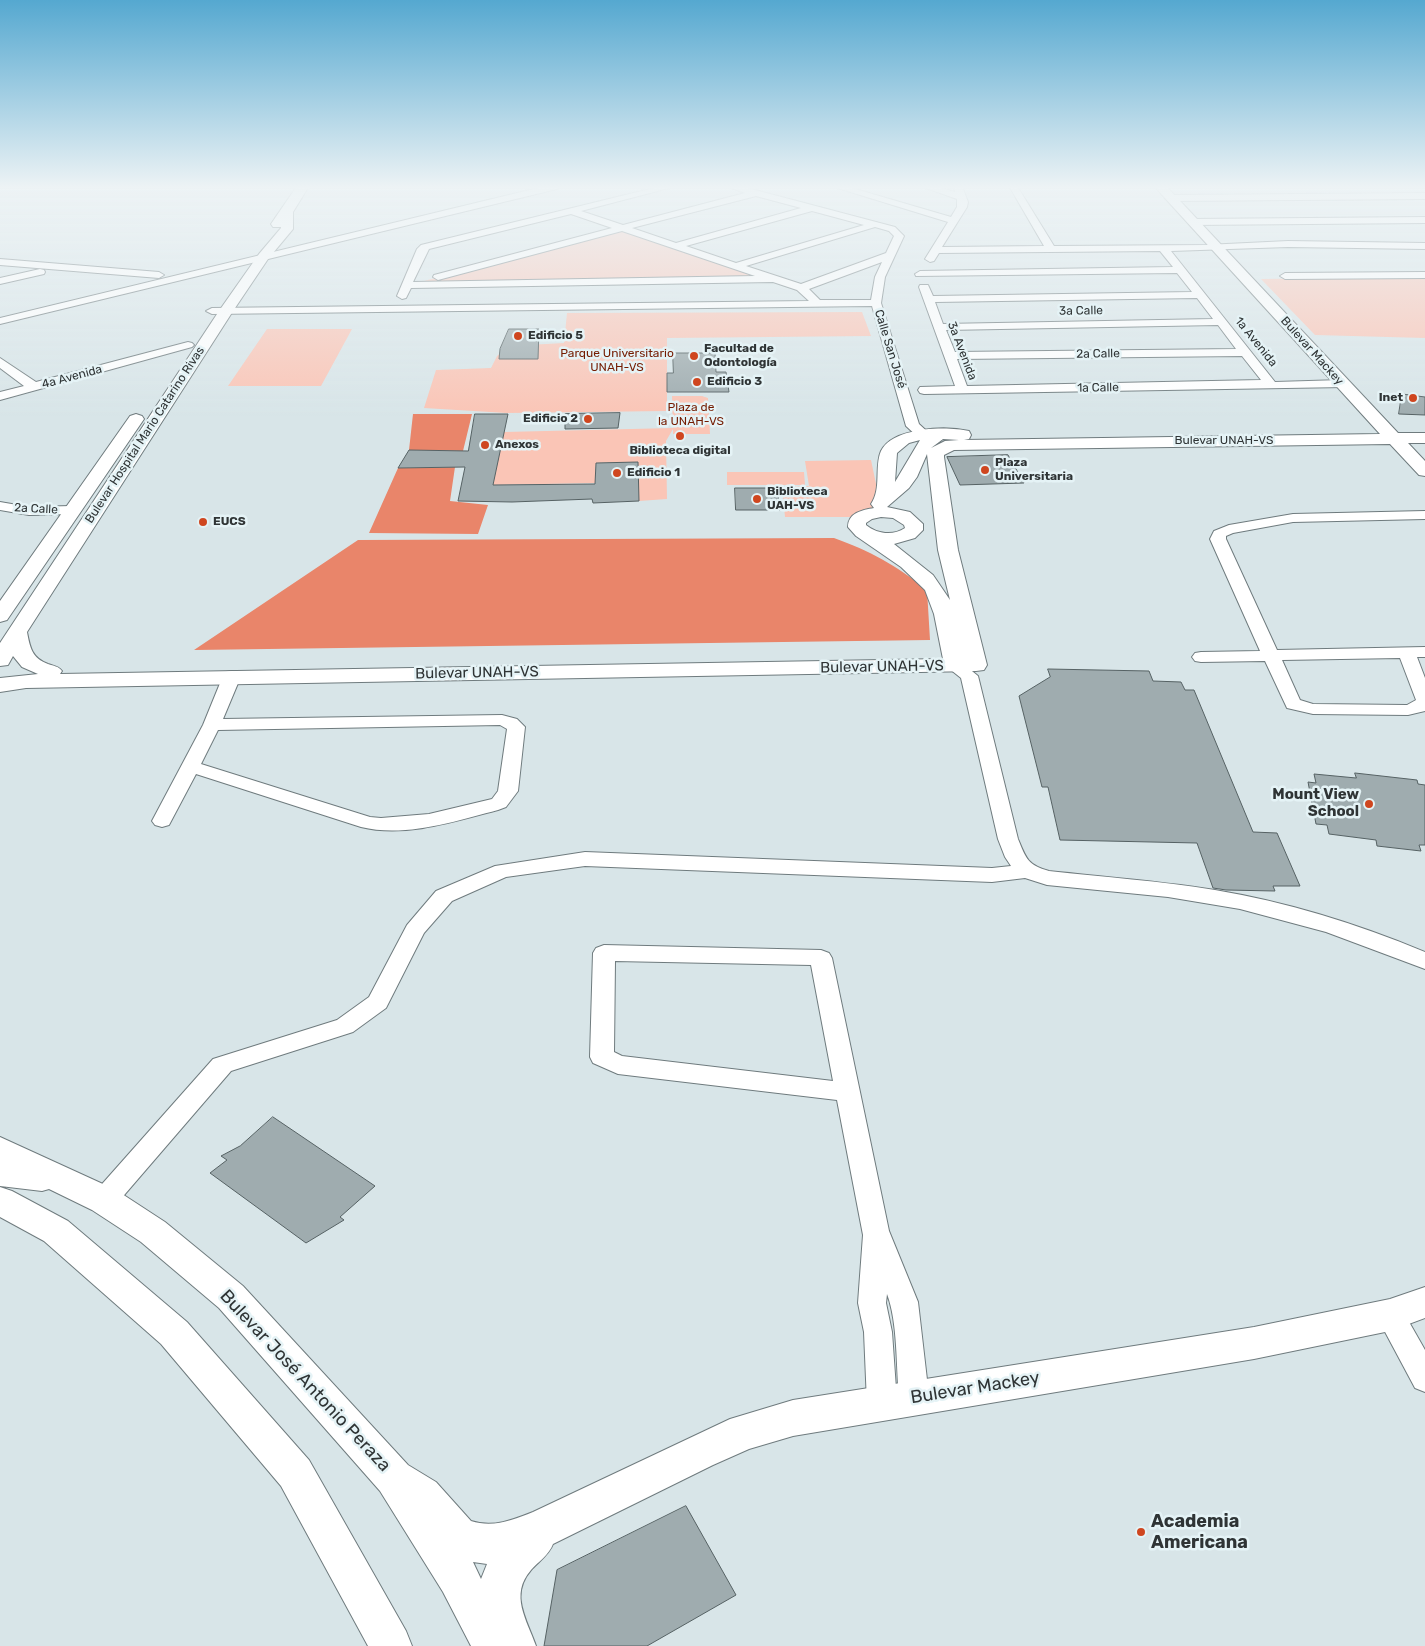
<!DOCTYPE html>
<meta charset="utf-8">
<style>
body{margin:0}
canvas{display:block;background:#d8e5e8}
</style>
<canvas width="1425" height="1646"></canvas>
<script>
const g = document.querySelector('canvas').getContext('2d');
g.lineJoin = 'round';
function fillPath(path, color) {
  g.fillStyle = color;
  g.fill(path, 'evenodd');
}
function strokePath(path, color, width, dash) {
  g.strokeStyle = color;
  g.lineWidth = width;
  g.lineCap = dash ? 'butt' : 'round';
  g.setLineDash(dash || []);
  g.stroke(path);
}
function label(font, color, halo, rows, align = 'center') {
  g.font = font + ' Rubik,sans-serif';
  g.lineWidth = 5;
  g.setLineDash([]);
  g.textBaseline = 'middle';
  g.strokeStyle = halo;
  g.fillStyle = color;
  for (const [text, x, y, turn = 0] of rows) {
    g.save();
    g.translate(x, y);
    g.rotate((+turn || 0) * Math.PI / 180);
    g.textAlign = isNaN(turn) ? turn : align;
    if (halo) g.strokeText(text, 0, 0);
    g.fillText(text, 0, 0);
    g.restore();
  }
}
fillPath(new Path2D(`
 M 623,229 L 766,280 L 420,282 Z
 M 1425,277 L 1425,338 L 1315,335 L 1261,279 Z
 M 862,312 L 871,336 L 667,338 L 667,411 L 507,413 L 424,408 L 436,370 L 491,368 L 497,356 L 509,346 L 564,343 L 567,313 Z
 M 267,329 L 352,329 L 321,386 L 228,386 Z
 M 672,396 L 702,396 L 708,398 L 710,434 L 673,434 L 673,429 L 666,441 L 667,499 L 639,501 L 637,462 L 596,463 L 595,483 L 493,485 L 504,432 L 673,428 Z
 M 871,460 L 883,517 L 785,517 L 782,487 L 809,486 L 805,461 Z
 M 727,472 L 804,472 L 805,485 L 727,485 Z`), '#fac5b6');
fillPath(new Path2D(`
 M 413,414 L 472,414 L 463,451 L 409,450 Z
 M 455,467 L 450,501 L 488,505 L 478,534 L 369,533 L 398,468 Z
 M 834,538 C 870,551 896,565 927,590 L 930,640 L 194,650 L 358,540 Z`), '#e9856a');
const building = new Path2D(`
 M 509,329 L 539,329 L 538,359 L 499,359 L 500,349 Z
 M 673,353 L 715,353 L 716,372 L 726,372 L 729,392 L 667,392 L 667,373 L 673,373 Z
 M 1402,394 L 1425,397 L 1425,415 L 1399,414 Z
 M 620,413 L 618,428 L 565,429 L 565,414 Z
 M 475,414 L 508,414 L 493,485 L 595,484 L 596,463 L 638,462 L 639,501 L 593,503 L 592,499 L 512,502 L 458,501 L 465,467 L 398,468 L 409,450 L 468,451 Z
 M 1008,455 L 1024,483 L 960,485 L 947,457 Z
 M 735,488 L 777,488 L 780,510 L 736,510 Z
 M 1048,669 L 1149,671 L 1153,681 L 1181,682 L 1185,690 L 1194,690 L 1253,832 L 1277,833 L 1300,886 L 1273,886 L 1275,891 L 1226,890 L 1213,888 L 1197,843 L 1060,840 L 1048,787 L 1042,787 L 1019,696 L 1050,677 Z
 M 1355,773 L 1417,780 L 1418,784 L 1425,785 L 1425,845 L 1419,845 L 1421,851 L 1377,846 L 1376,840 L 1329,834 L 1327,825 L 1316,824 L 1308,782 L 1316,783 L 1314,774 L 1356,778 Z
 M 273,1117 L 375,1186 L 340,1217 L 344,1220 L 306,1243 L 210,1173 L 227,1160 L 221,1156 L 240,1146 Z
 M 686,1506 L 736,1595 L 647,1646 L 544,1646 L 557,1570 Z`);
fillPath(building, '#9facaf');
strokePath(building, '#566264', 1);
const minor = new Path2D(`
 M 546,186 L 561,186 L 557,189 L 0,324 L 0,318 Z
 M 662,186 L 677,186 L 581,211 L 623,225 L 745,193 L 726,186 L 740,186 L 895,227 L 904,236 L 885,277 L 881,303 L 919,424 L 931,435 L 929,438 L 919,438 L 906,426 L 872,306 L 212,314 L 206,311 L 212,308 L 809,301 L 797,290 L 773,282 L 411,288 L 406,298 L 402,299 L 397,296 L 417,249 L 421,245 ZM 756,196 L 801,208 L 676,243 L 632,228 ZM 812,211 L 864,225 L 736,263 L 686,246 ZM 571,214 L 612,228 L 434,275 L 433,277 L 438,280 L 622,231 L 755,276 L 413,282 L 429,249 ZM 875,227 L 889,231 L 894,236 L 886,253 L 801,284 L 746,266 ZM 882,262 L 875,277 L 871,300 L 820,300 L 809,289 Z
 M 831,186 L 845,186 L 951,217 L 957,207 L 957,199 L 920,186 L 934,186 L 955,192 L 954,186 L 962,186 L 968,202 L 967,207 L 942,247 L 1044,246 L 1009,186 L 1017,186 L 1054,246 L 1206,245 L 1288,241 L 1425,243 L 1425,249 L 1288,247 L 1171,251 L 1275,382 L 1342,380 L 1348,384 L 1346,387 L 924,394 L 920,393 L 918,390 L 920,387 L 955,386 L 919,287 L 920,285 L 928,285 L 933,296 L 1192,292 L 1177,273 L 916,276 L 915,274 L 920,271 L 1173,267 L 1160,251 L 939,253 L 934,261 L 930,262 L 925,259 L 948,222 ZM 1197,298 L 1213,319 L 943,324 L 935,302 ZM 1218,325 L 1236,349 L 955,352 L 946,330 ZM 1242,356 L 1261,380 L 967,386 L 957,359 Z
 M 1425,193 L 1425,199 L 1171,201 L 1166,198 L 1171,195 Z
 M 1425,217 L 1425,223 L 1193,225 L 1188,222 L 1193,219 Z
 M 0,259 L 159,272 L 164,275 L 159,278 L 0,265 Z
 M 40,269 L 44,270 L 45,272 L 44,274 L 0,284 L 0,278 Z
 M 1425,272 L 1425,278 L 1285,279 L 1280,276 L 1285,273 Z
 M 188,342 L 192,343 L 194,345 L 192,347 L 0,400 L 0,392 L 24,386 L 0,368 L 0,358 L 36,382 Z
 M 0,502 L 29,507 L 72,506 L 77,507 L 79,510 L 77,513 L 72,514 L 29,515 L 0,510 Z
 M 1425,511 L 1425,519 L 1293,522 L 1233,533 L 1226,536 L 1226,539 L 1277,650 L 1425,647 L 1425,657 L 1417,657 L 1425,678 L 1425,711 L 1408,715 L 1313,714 L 1287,708 L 1265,661 L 1201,662 L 1195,661 L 1192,657 L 1195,653 L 1201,652 L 1260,651 L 1210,539 L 1214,531 L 1229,525 L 1293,514 ZM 1400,658 L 1416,700 L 1407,705 L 1313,704 L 1300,700 L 1282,660 Z
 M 955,661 L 961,662 L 978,676 L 1018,839 C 1026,859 1028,865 1049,871 C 1104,877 1160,881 1215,890 C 1287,902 1358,924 1425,952 L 1425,969 L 1326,932 L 1240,909 L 1168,897 L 1047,885 L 1025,878 L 992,882 L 585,866 L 506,877 L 452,901 L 424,933 L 386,1008 L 353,1032 L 231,1071 L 113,1208 L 104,1211 L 95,1208 L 91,1200 L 95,1192 L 213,1059 L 337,1020 L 369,997 L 407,925 L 436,891 L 495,866 L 585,852 L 992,868 L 1011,866 L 1005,857 L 998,839 L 961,678 L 946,666 L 949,662 Z
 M 232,671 L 238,672 L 241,676 L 223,719 L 502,715 L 517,719 L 525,727 L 518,791 L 506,807 L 498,810 C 456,821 405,838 361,827 L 196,774 L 169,825 L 162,827 L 155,825 L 152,821 L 203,725 L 223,676 L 226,672 ZM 500,725 L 507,729 L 498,791 L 492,799 L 429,814 L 381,818 L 370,817 L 201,764 L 218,730 Z
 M 604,945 L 821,950 L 829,953 L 832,958 L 889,1231 L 918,1302 L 929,1397 L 925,1407 L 914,1411 L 903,1407 L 899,1397 C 896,1366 898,1323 887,1294 L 886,1303 L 892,1332 L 897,1403 L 893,1413 L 882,1417 L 871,1413 L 867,1403 L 864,1332 L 858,1303 L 863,1235 L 837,1100 L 618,1074 L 593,1063 L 590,1057 L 593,953 L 596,948 ZM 615,961 L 811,965 L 833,1081 L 622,1056 L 614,1052 Z
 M 1390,1302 L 1400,1306 L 1425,1350 L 1425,1392 L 1415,1388 L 1376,1315 L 1380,1306 Z`);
const major = new Path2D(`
 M 297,186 L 309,186 L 293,212 L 293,229 L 268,259 L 233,311 L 27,632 C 30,648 32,658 48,664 C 54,666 58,666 62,671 L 60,674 L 943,659 L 934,614 L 925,590 L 901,567 L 856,536 L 848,527 C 848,513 862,510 874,508 L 871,504 C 882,488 874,467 881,451 C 893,427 946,426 969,431 L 971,435 L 969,439 L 964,440 L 1380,434 L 1154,186 L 1166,186 L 1398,433 L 1425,433 L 1425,443 L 1408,443 L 1425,461 L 1425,476 L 1419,475 L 1390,444 L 954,450 L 944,455 L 944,457 L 958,550 L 987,665 L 984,670 L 976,671 L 26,688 L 0,692 L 0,678 L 38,674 L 22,667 L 13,656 L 8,665 L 0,666 L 0,643 L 219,311 L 259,254 L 281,228 L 281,227 L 273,227 L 271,224 ZM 943,439 L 959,440 L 945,441 L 931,448 ZM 920,440 L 895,482 L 897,453 L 909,443 ZM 927,454 L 938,550 L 950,600 L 933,575 L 894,544 L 915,538 L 923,530 L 923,524 L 910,512 L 887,507 L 909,488 L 917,477 ZM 881,517 L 893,518 L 904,525 L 905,528 C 893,536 877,534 866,525 L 866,523 L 872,519 Z
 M 136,414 L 142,416 L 144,419 L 7,620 L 0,622 L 0,601 L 130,416 Z
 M 0,1137 L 116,1190 L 165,1222 L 243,1286 L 408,1465 L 436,1482 L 471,1521 C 493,1528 513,1520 533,1512 L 730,1419 L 793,1400 L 1254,1327 L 1390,1299 L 1425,1287 L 1425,1318 L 1390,1331 L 1254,1359 L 793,1436 L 749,1449 L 713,1465 L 553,1544 C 549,1555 538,1562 531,1570 C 509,1595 527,1620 536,1646 L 471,1646 L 443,1592 L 380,1491 L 219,1308 L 141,1242 L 92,1210 L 49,1189 L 42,1191 L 0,1186 ZM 473,1562 L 487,1564 L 481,1579 Z
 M 0,1187 L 12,1191 L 68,1221 L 187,1322 L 309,1460 L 406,1631 L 412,1646 L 368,1646 L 281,1486 L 161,1344 L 44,1241 L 0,1217 Z`);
strokePath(minor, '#6f7b7e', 2);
strokePath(major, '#6f7b7e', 2);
fillPath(minor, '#fff');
fillPath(major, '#fff');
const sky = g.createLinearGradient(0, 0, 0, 416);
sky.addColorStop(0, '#55a8d0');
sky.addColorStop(0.45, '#edf3f5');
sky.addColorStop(1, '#edf3f500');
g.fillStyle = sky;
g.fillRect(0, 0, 1425, 416);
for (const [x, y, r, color] of [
 [518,336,5,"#cf461f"],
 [694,356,5,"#cf461f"],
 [697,382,5,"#cf461f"],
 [1413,398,5,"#cf461f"],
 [588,419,5,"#cf461f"],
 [680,436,5,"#cf461f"],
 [485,445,5,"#cf461f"],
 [985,470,5,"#cf461f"],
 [617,473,5,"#cf461f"],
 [757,499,5,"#cf461f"],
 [203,522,5,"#cf461f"],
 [1369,804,5,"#cf461f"],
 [1141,1532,5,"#cf461f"]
]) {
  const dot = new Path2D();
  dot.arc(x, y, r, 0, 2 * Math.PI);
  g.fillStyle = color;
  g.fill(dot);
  strokePath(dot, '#e5f3f6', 2);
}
label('12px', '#2f3435', '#e5f3f6', [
 ["3a Calle",1081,311,-1],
 ["1a Avenida",1256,342,51],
 ["Calle San José",890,349,73],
 ["3a Avenida",962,351,69],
 ["Bulevar Mackey",1312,351,48],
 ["2a Calle",1098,354,-1],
 ["4a Avenida",72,377,-15],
 ["1a Calle",1098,388,-1],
 ["Bulevar Hospital Mario Catarino Rivas",145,435,-57],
 ["Bulevar UNAH-VS",1224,441],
 ["2a Calle",36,509,3]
]);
label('bold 12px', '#2f3435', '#e5f3f6', [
 ["Edificio 5",528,336],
 ["Facultad de",704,349],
 ["Odontología",704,363],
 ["Edificio 3",707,382],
 ["Inet",1403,398,"right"],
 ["Edificio 2",578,419,"right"],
 ["Anexos",495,445],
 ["Biblioteca digital",680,451,"center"],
 ["Plaza",995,463],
 ["Universitaria",995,477],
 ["Edificio 1",627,473],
 ["Biblioteca",767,492],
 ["UAH-VS",767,506],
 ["EUCS",213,522]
], 'left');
label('12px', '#741b00', '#e5f3f6', [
 ["Parque Universitario",617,354],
 ["UNAH-VS",617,368],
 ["Plaza de",691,408],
 ["la UNAH-VS",691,422]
]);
label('15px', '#2f3435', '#e5f3f6', [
 ["Bulevar UNAH-VS",882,667,-1],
 ["Bulevar UNAH-VS",477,673,-1]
]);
label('bold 15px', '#2f3435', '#e5f3f6', [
 ["Mount View",1359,795],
 ["School",1359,812]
], 'right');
label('18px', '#2f3435', '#e5f3f6', [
 ["Bulevar José Antonio Peraza",305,1381,47],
 ["Bulevar Mackey",975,1388,-9]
]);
label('bold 18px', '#2f3435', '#e5f3f6', [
 ["Academia",1151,1522],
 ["Americana",1151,1543]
], 'left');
</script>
